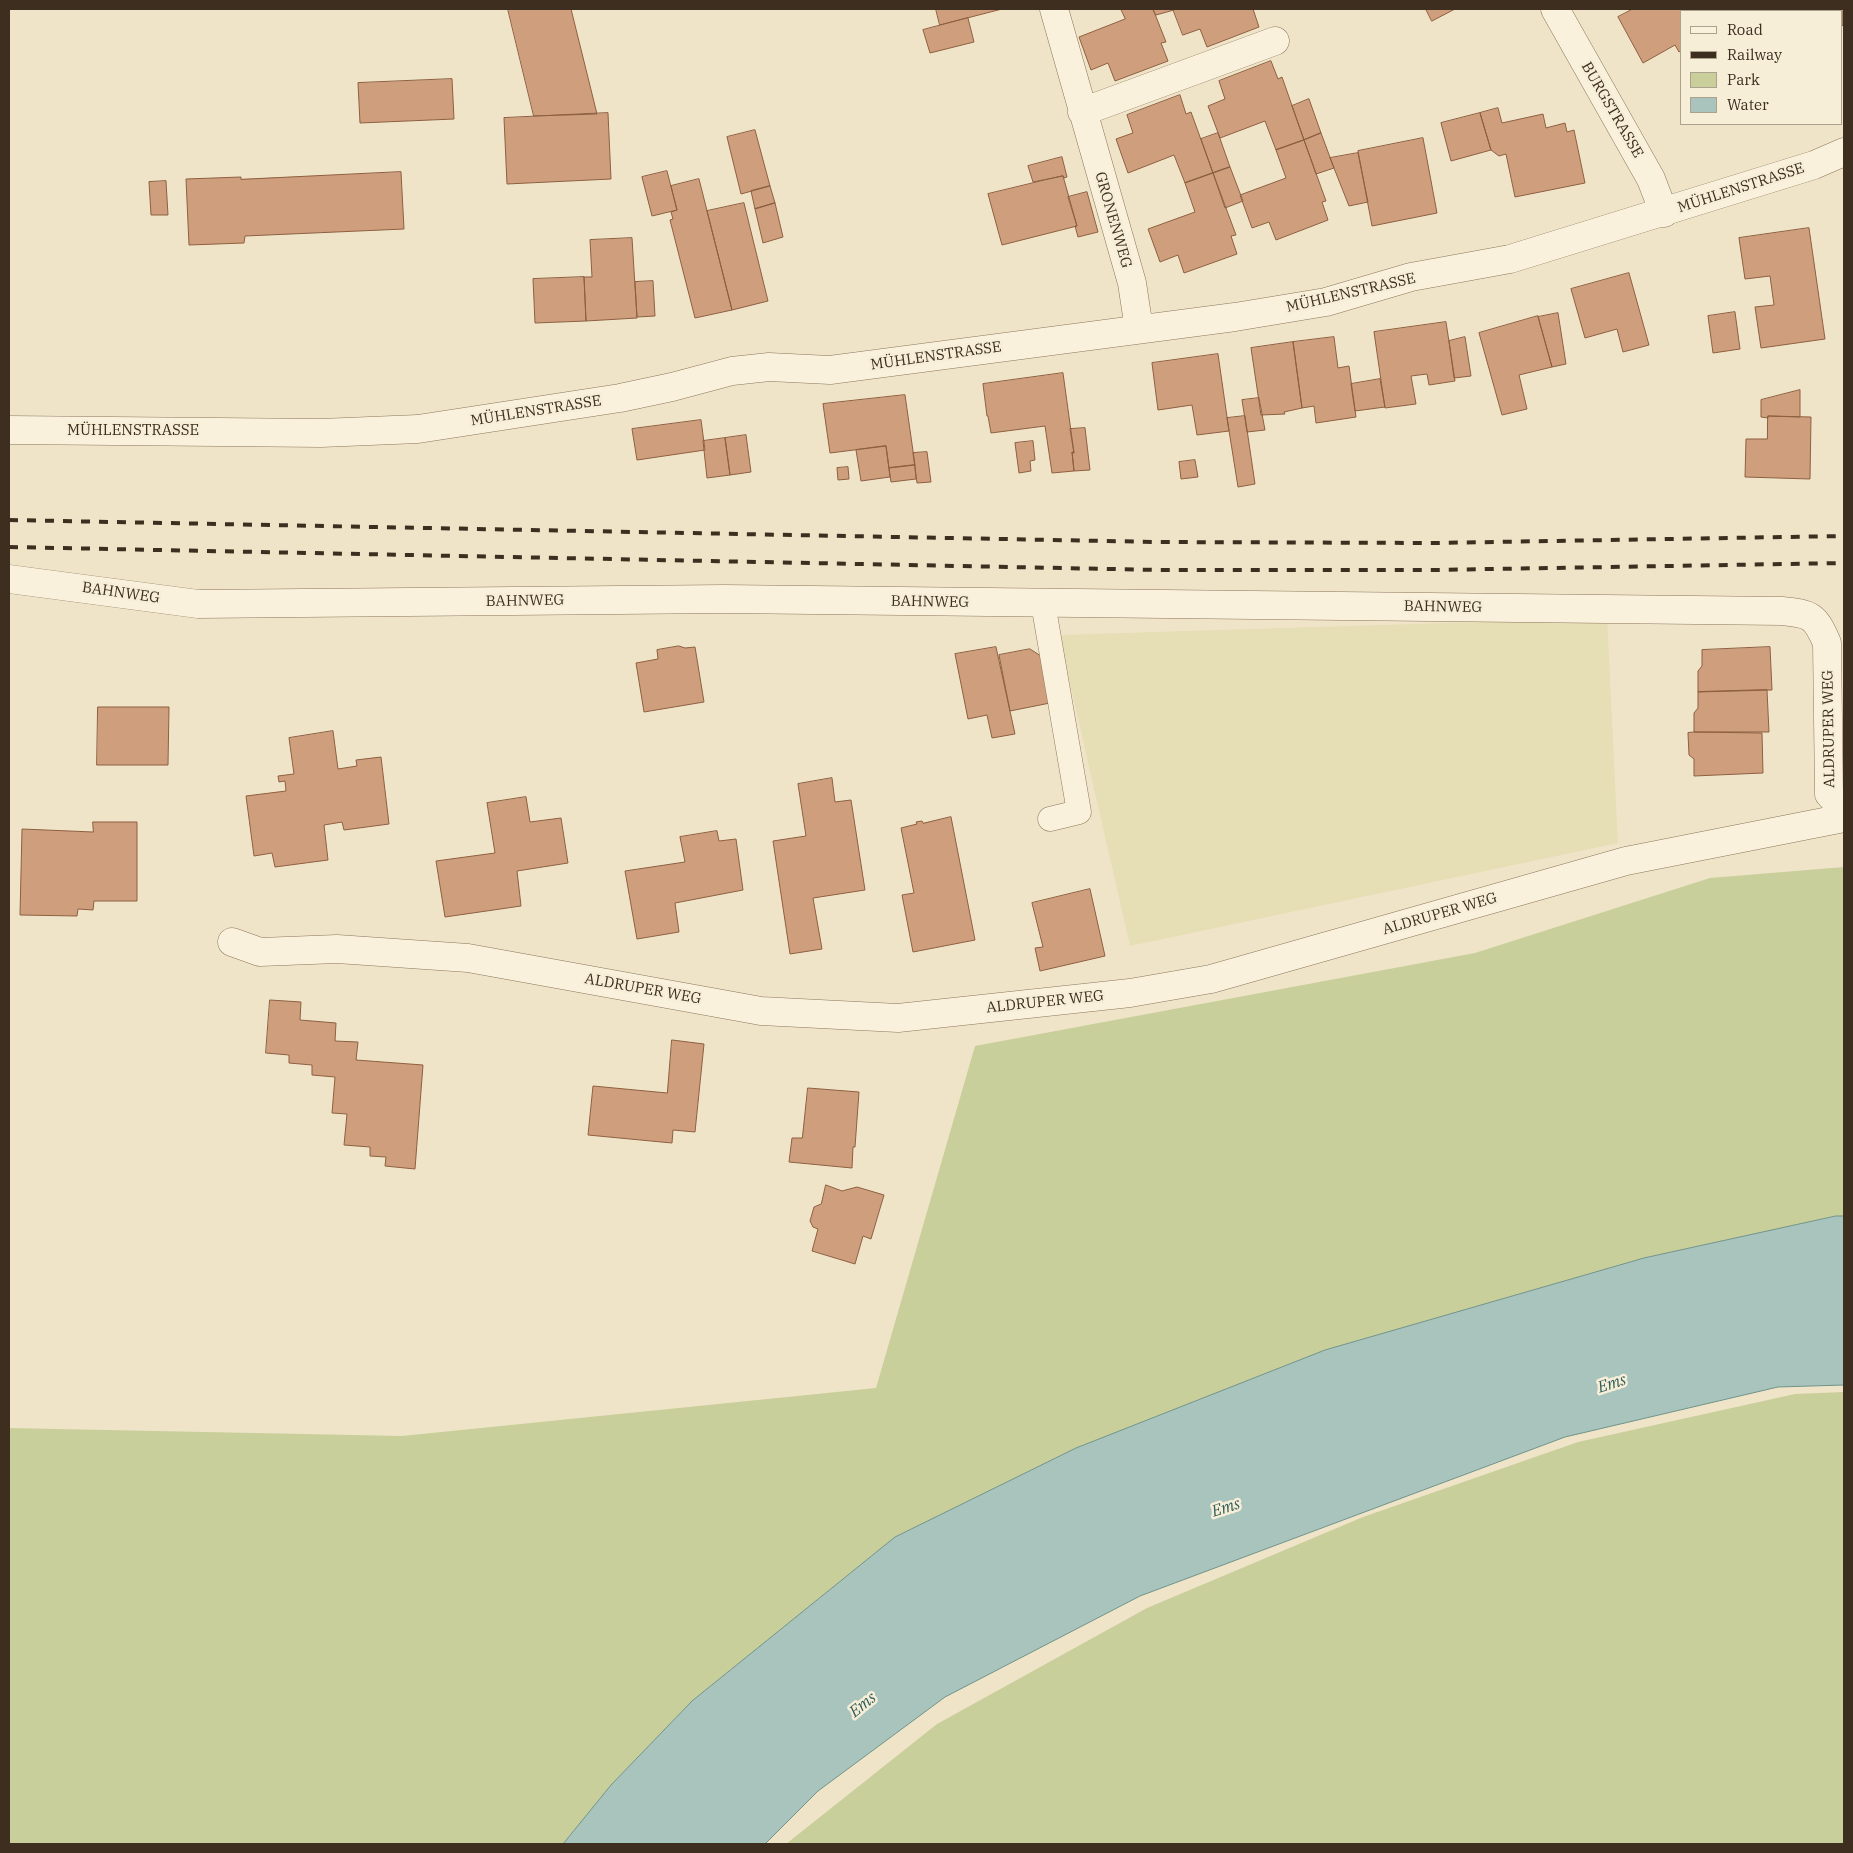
<!DOCTYPE html>
<meta charset="utf-8">
<style>
body{margin:0}
#map{position:relative;width:1853px;height:1853px;overflow:hidden;background:#f0e4c8;font-family:"IBM Plex Serif",serif}
canvas{display:block}
.frame{position:absolute;inset:0;border:10px solid #3d2e20;pointer-events:none}
.legend{position:absolute;left:1680px;top:10px;width:162px;height:115px;box-sizing:border-box;background:#f7eed8;border:1px solid #ada18e;margin:0;padding:6px 9px;list-style:none;font-size:15px;color:#3d2e20}
.legend li{display:flex;align-items:center;gap:10px;height:25px}
.legend b{width:25px;border:1px solid #ada18e}
</style>
<div id="map">
<canvas width="1853" height="1853"></canvas>
<div class="frame"></div>
<ul class="legend">
<li><b style="height:6px;background:#faf1dc"></b>Road</li>
<li><b style="height:6px;background:#3d2e20"></b>Railway</li>
<li><b style="height:14px;background:#c9cf9b"></b>Park</li>
<li><b style="height:14px;background:#a9c4bc"></b>Water</li>
</ul>
</div>
<script>
const g = document.querySelector('canvas').getContext('2d');
g.lineJoin = 'round';
function fillPath(path, color) {
  g.fillStyle = color;
  g.fill(path, 'evenodd');
}
function strokePath(path, color, width, dash) {
  g.strokeStyle = color;
  g.lineWidth = width;
  g.lineCap = dash ? 'butt' : 'round';
  g.setLineDash(dash || []);
  g.stroke(path);
}
function label(font, color, halo, rows, align = 'center') {
  g.font = font + ' "IBM Plex Serif",serif';
  g.lineWidth = 5;
  g.setLineDash([]);
  g.textBaseline = 'middle';
  g.strokeStyle = halo;
  g.fillStyle = color;
  for (const [text, x, y, turn = 0] of rows) {
    g.save();
    g.translate(x, y);
    g.rotate((+turn || 0) * Math.PI / 180);
    g.textAlign = isNaN(turn) ? turn : align;
    if (halo) g.strokeText(text, 0, 0);
    g.fillText(text, 0, 0);
    g.restore();
  }
}
fillPath(new Path2D(`
 M 1607,618 L 1618,843 L 1130,946 L 1059,635 Z`), '#e6deb5');
fillPath(new Path2D(`
 M 1844,867 L 1844,1216 L 1836,1216 L 1644,1258 L 1325,1350 L 1076,1448 L 895,1537 L 692,1701 L 611,1785 L 563,1844 L 9,1844 L 9,1428 L 402,1436 L 876,1388 L 975,1046 L 1475,953 L 1710,878 Z
 M 1844,1392 L 1844,1844 L 786,1844 L 937,1724 L 1147,1608 L 1363,1517 L 1578,1442 L 1795,1394 Z`), '#c9cf9b');
const water = new Path2D(`
 M 1836,1216 L 1844,1216 L 1844,1385 L 1778,1387 L 1565,1437 L 1140,1596 L 945,1697 L 818,1791 L 765,1844 L 563,1844 L 611,1785 L 692,1701 L 895,1537 L 1076,1448 L 1325,1350 L 1644,1258 Z`);
fillPath(water, '#a9c4bc');
strokePath(water, '#6f938a', 1);
const building = new Path2D(`
 M 508,9 L 571,9 L 597,114 L 534,116 Z
 M 936,9 L 1002,9 L 940,25 Z
 M 1121,9 L 1153,9 L 1166,42 L 1161,43 L 1168,61 L 1115,81 L 1108,63 L 1091,70 L 1079,37 L 1125,19 Z
 M 1153,9 L 1173,9 L 1174,10 L 1156,15 Z
 M 1173,9 L 1253,9 L 1259,27 L 1207,47 L 1200,29 L 1183,35 Z
 M 1426,9 L 1455,9 L 1432,21 Z
 M 1633,9 L 1686,9 L 1687,11 L 1682,11 L 1682,50 L 1679,52 L 1675,45 L 1643,63 L 1618,17 Z
 M 1789,9 L 1844,9 L 1844,24 L 1842,26 L 1842,11 L 1791,11 Z
 M 968,18 L 974,42 L 930,53 L 923,30 Z
 M 1271,61 L 1278,79 L 1282,77 L 1304,140 L 1276,150 L 1265,121 L 1220,138 L 1208,106 L 1225,99 L 1219,81 Z
 M 452,79 L 454,119 L 360,123 L 358,83 Z
 M 1180,95 L 1186,114 L 1191,112 L 1213,173 L 1185,183 L 1174,155 L 1128,173 L 1116,139 L 1133,133 L 1127,115 Z
 M 1309,99 L 1321,133 L 1304,140 L 1292,106 Z
 M 1498,108 L 1502,123 L 1543,114 L 1546,128 L 1565,123 L 1567,132 L 1574,130 L 1585,183 L 1515,197 L 1506,154 L 1499,156 L 1491,150 L 1480,113 Z
 M 608,113 L 611,179 L 507,184 L 504,118 Z
 M 1480,113 L 1491,150 L 1451,161 L 1441,123 Z
 M 755,130 L 770,186 L 741,194 L 727,137 Z
 M 1218,133 L 1230,167 L 1213,173 L 1201,139 Z
 M 1321,133 L 1334,168 L 1316,174 L 1304,140 Z
 M 1423,138 L 1437,213 L 1372,226 L 1358,151 Z
 M 1304,140 L 1326,201 L 1322,202 L 1328,220 L 1276,240 L 1269,222 L 1252,228 L 1240,195 L 1286,178 L 1276,150 Z
 M 1358,153 L 1368,202 L 1349,206 L 1330,158 Z
 M 1062,157 L 1067,177 L 1064,178 L 1063,176 L 1033,182 L 1028,166 Z
 M 1230,167 L 1243,201 L 1225,208 L 1213,173 Z
 M 667,171 L 677,210 L 652,216 L 642,177 Z
 M 401,172 L 404,229 L 245,236 L 244,243 L 189,245 L 186,179 L 241,177 L 241,179 Z
 M 1213,173 L 1236,235 L 1231,236 L 1237,254 L 1184,273 L 1178,255 L 1160,262 L 1148,229 L 1195,212 L 1185,183 Z
 M 1063,176 L 1077,226 L 1002,245 L 988,194 Z
 M 699,179 L 732,310 L 695,318 L 670,220 L 673,219 L 671,212 L 677,210 L 671,186 Z
 M 166,181 L 168,215 L 151,215 L 149,182 Z
 M 770,186 L 775,203 L 755,209 L 751,191 Z
 M 1087,192 L 1098,232 L 1078,237 L 1075,226 L 1077,226 L 1068,197 Z
 M 744,203 L 768,301 L 732,310 L 707,211 Z
 M 775,203 L 783,237 L 763,243 L 755,209 Z
 M 1809,228 L 1825,339 L 1761,348 L 1755,307 L 1774,305 L 1770,276 L 1745,279 L 1739,238 Z
 M 632,238 L 637,318 L 586,321 L 584,277 L 592,277 L 590,240 Z
 M 1629,273 L 1649,345 L 1623,352 L 1617,329 L 1585,338 L 1571,289 Z
 M 584,277 L 586,321 L 535,323 L 533,279 Z
 M 653,281 L 655,316 L 637,317 L 635,282 Z
 M 1735,312 L 1740,349 L 1713,353 L 1708,316 Z
 M 1558,313 L 1566,364 L 1552,367 L 1538,317 Z
 M 1538,316 L 1552,367 L 1519,375 L 1527,409 L 1502,415 L 1479,333 Z
 M 1446,322 L 1455,381 L 1429,385 L 1427,374 L 1411,376 L 1416,404 L 1385,408 L 1374,332 Z
 M 1334,337 L 1338,368 L 1349,366 L 1356,417 L 1316,423 L 1314,406 L 1302,408 L 1293,342 Z
 M 1465,337 L 1471,376 L 1454,378 L 1449,341 Z
 M 1293,342 L 1302,408 L 1284,412 L 1285,414 L 1261,415 L 1251,348 Z
 M 1218,354 L 1229,431 L 1197,435 L 1192,405 L 1158,410 L 1152,363 Z
 M 1063,373 L 1074,453 L 1072,452 L 1074,471 L 1052,473 L 1045,426 L 991,433 L 988,416 L 987,416 L 983,384 Z
 M 1380,379 L 1385,407 L 1355,411 L 1351,384 Z
 M 1800,390 L 1800,417 L 1768,416 L 1768,418 L 1761,417 L 1761,400 Z
 M 905,395 L 915,465 L 889,468 L 886,446 L 830,453 L 823,404 Z
 M 1259,398 L 1265,430 L 1247,432 L 1242,400 Z
 M 1245,416 L 1255,484 L 1238,487 L 1227,418 Z
 M 1768,416 L 1811,417 L 1810,479 L 1745,477 L 1746,439 L 1767,439 Z
 M 701,420 L 705,450 L 637,460 L 632,429 Z
 M 1085,428 L 1090,470 L 1074,471 L 1072,452 L 1074,453 L 1070,429 Z
 M 746,435 L 751,472 L 730,475 L 725,438 Z
 M 725,438 L 730,475 L 707,478 L 703,441 Z
 M 1033,441 L 1035,460 L 1030,461 L 1031,471 L 1019,473 L 1015,443 Z
 M 886,446 L 890,477 L 861,481 L 856,450 Z
 M 927,452 L 931,482 L 917,483 L 913,453 Z
 M 1195,460 L 1198,477 L 1181,479 L 1179,462 Z
 M 915,465 L 916,479 L 891,482 L 889,468 Z
 M 848,467 L 849,479 L 838,480 L 837,468 Z
 M 679,646 L 685,648 L 695,647 L 704,702 L 644,712 L 636,663 L 658,659 L 657,650 Z
 M 996,647 L 1015,734 L 992,738 L 987,715 L 968,719 L 955,654 Z
 M 1770,647 L 1772,690 L 1698,692 L 1698,671 L 1702,666 L 1702,650 Z
 M 1030,649 L 1041,656 L 1050,703 L 1010,711 L 999,655 Z
 M 1767,690 L 1769,732 L 1694,732 L 1694,713 L 1698,708 L 1698,692 Z
 M 98,707 L 169,707 L 168,765 L 97,765 Z
 M 333,731 L 338,769 L 357,766 L 356,760 L 381,757 L 389,824 L 344,830 L 342,822 L 324,825 L 328,860 L 275,867 L 272,853 L 254,856 L 246,796 L 286,791 L 285,781 L 279,782 L 278,776 L 294,774 L 289,738 Z
 M 1694,732 L 1762,733 L 1763,773 L 1694,776 L 1694,759 L 1689,755 L 1688,733 Z
 M 832,778 L 835,802 L 851,800 L 865,890 L 813,898 L 822,949 L 790,954 L 773,841 L 806,836 L 798,784 Z
 M 526,797 L 530,822 L 561,818 L 568,863 L 517,871 L 521,906 L 445,917 L 436,861 L 495,853 L 487,803 Z
 M 951,817 L 975,940 L 913,952 L 902,895 L 914,893 L 901,828 L 917,824 L 916,822 L 922,821 L 923,823 Z
 M 93,822 L 137,822 L 137,901 L 94,901 L 93,910 L 78,909 L 77,916 L 20,915 L 22,829 L 93,832 Z
 M 717,831 L 719,841 L 736,839 L 743,890 L 675,903 L 679,932 L 637,939 L 625,871 L 685,862 L 680,837 Z
 M 1090,889 L 1105,956 L 1040,971 L 1035,948 L 1043,947 L 1032,903 Z
 M 270,1000 L 301,1002 L 300,1020 L 336,1023 L 335,1041 L 358,1042 L 356,1060 L 423,1065 L 415,1169 L 385,1166 L 386,1157 L 370,1156 L 370,1147 L 344,1145 L 347,1114 L 332,1113 L 335,1077 L 312,1075 L 312,1065 L 289,1063 L 289,1055 L 266,1053 Z
 M 672,1040 L 704,1044 L 695,1132 L 673,1130 L 672,1143 L 588,1135 L 593,1086 L 667,1093 Z
 M 808,1088 L 859,1092 L 855,1147 L 853,1147 L 852,1168 L 789,1162 L 792,1138 L 802,1138 Z
 M 826,1185 L 842,1191 L 857,1187 L 884,1195 L 871,1239 L 863,1236 L 855,1264 L 812,1251 L 818,1229 L 813,1227 L 810,1221 L 814,1207 L 821,1204 Z`);
fillPath(building, '#cf9f7d');
strokePath(building, '#8d5f41', 1);
const lane = new Path2D(`
 M 1043,603 L 1079,812 L 1050,819`);
const street = new Path2D(`
 M 1054,9 L 1132,283 L 1139,329
 M 1555,9 L 1651,179 L 1664,213
 M 1082,112 L 1275,41
 M 9,430 L 321,433 L 418,429 L 620,398 L 672,387 L 732,371 L 769,367 L 830,370 L 1235,317 L 1326,302 L 1411,277 L 1510,259 L 1814,165 L 1844,152
 M 9,579 L 198,604 L 724,599 L 1782,611 C 1811,614 1815,615 1827,643 L 1829,794 L 1844,811
 M 232,942 L 260,952 L 337,949 L 468,958 L 761,1011 L 898,1018 L 1130,993 L 1211,979 L 1626,861 L 1844,818`);
strokePath(lane, '#8d765c', 25);
strokePath(street, '#8d765c', 29);
strokePath(lane, '#faf1dc', 24);
strokePath(street, '#faf1dc', 28);
strokePath(new Path2D(`
 M 9,520 L 1158,542 L 1434,543 L 1844,536
 M 9,547 L 1160,570 L 1433,570 L 1844,563`), '#3d2e20', 4, [9, 9]);
label('15px', '#3d2e20', '#f7eed8', [
 ["BURGSTRASSE",1612,110,60],
 ["MÜHLENSTRASSE",1741,188,-18],
 ["GRONENWEG",1113,220,74],
 ["MÜHLENSTRASSE",1351,293,-13],
 ["MÜHLENSTRASSE",936,356,-8],
 ["MÜHLENSTRASSE",536,411,-9],
 ["MÜHLENSTRASSE",133,431],
 ["BAHNWEG",121,593,8],
 ["BAHNWEG",525,601,-1],
 ["BAHNWEG",930,602,1],
 ["BAHNWEG",1443,607,1],
 ["ALDRUPER WEG",1829,729,-91],
 ["ALDRUPER WEG",1440,914,-16],
 ["ALDRUPER WEG",643,989,10],
 ["ALDRUPER WEG",1045,1002,-6]
]);
label('italic 16px', '#2f5d5a', '#f7eed8', [
 ["Ems",1612,1384,-18],
 ["Ems",1226,1508,-18],
 ["Ems",863,1705,-39]
]);
</script>
